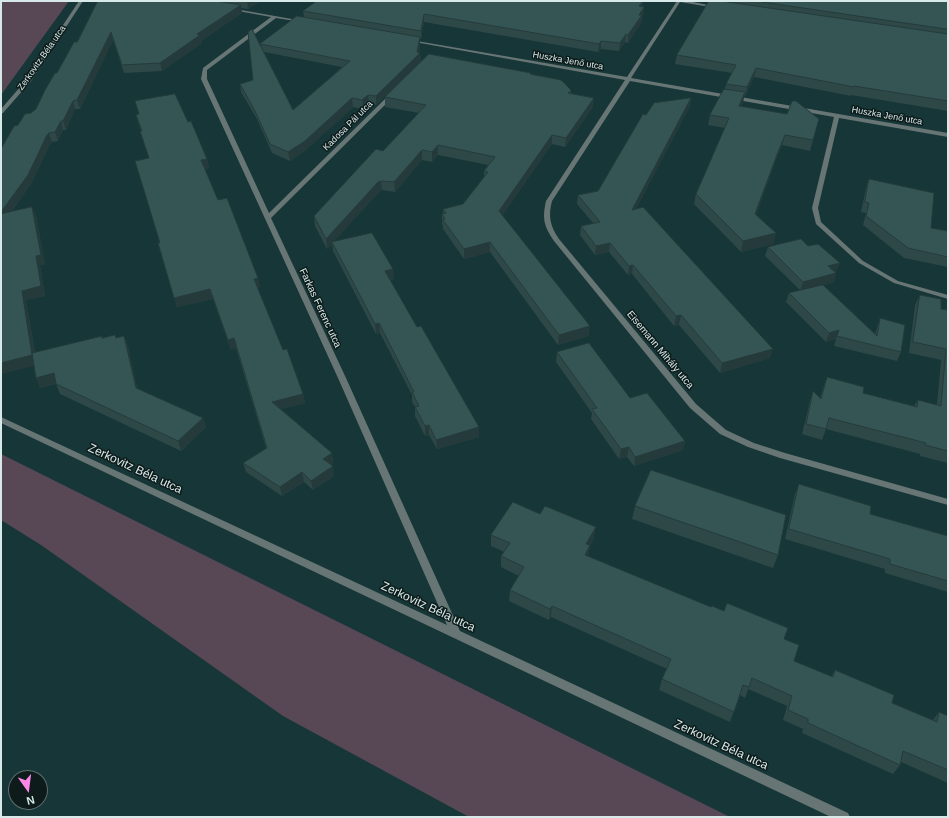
<!DOCTYPE html>
<meta charset="utf-8">
<style>
body{margin:0}
#map{position:relative;width:949px;height:818px;overflow:hidden;background:#173637;font-family:Helvetica,sans-serif}
canvas{display:block}
.frame{position:absolute;inset:0;border:2px solid #d7e9e9;pointer-events:none}
.north{position:absolute;left:8px;top:770px;width:40px;height:40px;box-sizing:border-box;background:#0e1b1b;border:1px solid #5e6d6d;border-radius:50%;rotate:166deg;font-size:11px;font-weight:700;line-height:16px;text-align:center;color:#d7e9e9}
.north::after{content:'';display:block;margin:auto;width:14px;height:18px;background:#fb87e6;clip-path:polygon(50% 0,100% 100%,50% 72%,0 100%)}
</style>
<div id="map">
<canvas width="949" height="818"></canvas>
<div class="frame"></div>
<div class="north">N</div>
</div>
<script>
const g = document.querySelector('canvas').getContext('2d');
g.lineJoin = 'round';
function fillPath(path, color) {
  g.fillStyle = color;
  g.fill(path, 'evenodd');
}
function strokePath(path, color, width, dash) {
  g.strokeStyle = color;
  g.lineWidth = width;
  g.lineCap = dash ? 'butt' : 'round';
  g.setLineDash(dash || []);
  g.stroke(path);
}
function label(font, color, halo, rows, align = 'center') {
  g.font = font + ' Helvetica,sans-serif';
  g.lineWidth = 3;
  g.setLineDash([]);
  g.textBaseline = 'middle';
  g.strokeStyle = halo;
  g.fillStyle = color;
  for (const [text, x, y, turn = 0] of rows) {
    g.save();
    g.translate(x, y);
    g.rotate((+turn || 0) * Math.PI / 180);
    g.textAlign = isNaN(turn) ? turn : align;
    if (halo) g.strokeText(text, 0, 0);
    g.fillText(text, 0, 0);
    g.restore();
  }
}
fillPath(new Path2D(`
 M 1,1 L 69,1 L 1,95 Z
 M 1,454 L 730,817 L 469,817 L 283,716 L 41,545 L 1,520 Z`), '#584754');
fillPath(new Path2D(`
 M 79,1 L 83,1 L 31,81 L 3,113 L 1,114 L 1,109 L 27,79 Z
 M 677,1 L 688,1 L 718,7 L 716,8 L 680,2 L 631,78 L 948,133 L 948,137 L 839,118 L 818,208 L 821,222 L 863,261 L 898,281 L 948,295 L 948,299 L 894,283 L 859,263 L 816,224 L 812,208 L 834,117 L 630,81 L 552,201 C 548,216 550,226 559,239 L 696,404 L 726,430 L 754,443 L 785,453 L 948,499 L 948,505 L 780,458 L 748,447 L 720,434 L 690,408 L 554,241 C 544,226 542,219 546,201 L 625,80 L 409,41 L 411,40 L 627,77 Z
 M 230,8 L 303,21 L 301,22 L 276,18 L 207,70 L 207,79 L 269,213 L 390,94 L 395,95 L 271,218 L 346,378 L 460,631 L 848,813 L 850,817 L 831,817 L 1,423 L 1,417 L 447,625 L 338,378 L 201,79 L 203,68 L 271,17 L 232,10 L 230,10 Z`), '#677575');
fillPath(new Path2D(`
 M 98,1 L 260,1 L 248,9 L 241,8 L 242,13 L 201,41 L 202,43 L 162,71 L 124,73 L 113,40 L 80,109 L 75,109 L 66,130 L 63,130 L 58,141 L 52,142 L 50,144 L 31,184 L 12,211 L 32,207 L 36,216 L 45,264 L 40,265 L 45,296 L 26,300 L 35,352 L 103,338 L 116,338 L 124,336 L 128,346 L 137,388 L 203,418 L 206,427 L 181,451 L 60,394 L 56,384 L 40,388 L 34,365 L 1,374 L 1,149 L 18,125 L 31,113 L 36,109 L 57,73 L 77,42 Z
 M 317,1 L 643,1 L 642,7 L 644,7 L 643,15 L 642,18 L 641,23 L 628,43 L 625,42 L 619,51 L 601,49 L 598,52 L 424,22 L 421,39 L 420,39 L 420,46 L 419,53 L 420,53 L 421,61 L 376,105 L 369,103 L 363,109 L 353,107 L 306,150 L 290,161 L 272,153 L 257,119 L 241,92 L 240,84 L 253,80 L 261,47 L 260,44 L 304,17 L 303,11 ZM 264,52 L 342,67 L 293,110 Z
 M 709,1 L 948,1 L 948,111 L 851,95 L 851,96 L 754,77 L 745,96 L 744,96 L 743,102 L 741,106 L 787,114 L 819,119 L 810,151 L 782,145 L 775,162 L 756,215 L 776,233 L 773,244 L 741,252 L 694,204 L 696,194 L 725,128 L 708,125 L 710,115 L 725,89 L 726,84 L 732,73 L 675,64 L 677,55 Z
 M 531,73 L 531,74 L 571,90 L 571,94 L 593,107 L 565,147 L 552,144 L 502,215 L 589,336 L 558,345 L 490,252 L 464,259 L 443,229 L 443,226 L 442,224 L 442,214 L 443,214 L 443,209 L 463,204 L 484,177 L 484,171 L 488,165 L 438,155 L 432,162 L 422,160 L 395,192 L 382,190 L 379,192 L 334,241 L 394,279 L 390,280 L 479,437 L 437,449 L 429,435 L 425,436 L 415,416 L 415,407 L 412,402 L 412,395 L 380,333 L 376,334 L 333,251 L 332,244 L 327,249 L 315,226 L 314,216 L 383,151 L 419,113 L 385,107 L 385,97 Z
 M 691,98 L 690,106 L 636,209 L 770,358 L 720,373 L 679,325 L 674,326 L 632,274 L 628,275 L 609,252 L 595,255 L 580,235 L 581,226 L 593,223 L 577,204 L 578,195 L 598,191 L 646,115 Z
 M 135,101 L 188,122 L 207,159 L 209,168 L 204,169 L 218,200 L 260,287 L 257,288 L 283,350 L 303,394 L 305,403 L 281,409 L 332,453 L 333,463 L 331,465 L 334,476 L 313,490 L 304,482 L 282,496 L 246,472 L 243,463 L 266,448 L 236,348 L 231,350 L 213,299 L 177,307 L 158,243 L 160,243 L 149,158 L 140,131 L 141,131 L 136,115 L 139,114 Z
 M 869,179 L 931,228 L 948,231 L 948,267 L 904,258 L 863,225 L 866,213 L 861,212 L 866,188 Z
 M 768,247 L 836,273 L 835,273 L 836,273 L 833,283 L 823,285 L 875,334 L 877,328 L 880,318 L 901,352 L 897,361 L 834,346 L 836,339 L 826,342 L 786,302 L 789,293 L 800,290 L 765,256 Z
 M 920,295 L 941,309 L 948,310 L 948,463 L 920,456 L 920,454 L 826,429 L 822,440 L 802,434 L 810,401 L 813,391 L 820,398 L 823,388 L 827,377 L 863,393 L 914,406 L 918,400 L 937,405 L 941,360 L 909,353 L 915,305 Z
 M 557,352 L 630,398 L 685,441 L 683,450 L 634,466 L 627,457 L 619,459 L 591,419 L 592,413 L 556,362 Z
 M 799,484 L 870,514 L 948,536 L 948,592 L 885,573 L 885,569 L 785,539 L 795,494 Z
 M 635,506 L 778,555 L 773,568 L 632,519 Z
 M 491,535 L 594,538 L 590,546 L 588,556 L 784,639 L 794,661 L 831,677 L 835,670 L 892,703 L 933,720 L 939,712 L 948,716 L 948,783 L 901,762 L 900,765 L 893,774 L 802,733 L 803,729 L 783,720 L 787,706 L 748,689 L 745,698 L 740,695 L 730,722 L 659,690 L 662,679 L 667,669 L 551,617 L 549,620 L 509,601 L 510,590 L 519,576 L 501,567 L 501,556 L 504,552 L 491,546 Z`), '#2e4848');
fillPath(new Path2D(`
 M 247,1 L 260,1 L 248,9 Z
 M 643,1 L 642,8 L 639,6 Z
 M 241,5 L 242,13 L 201,41 L 202,43 L 162,71 L 160,63 L 197,34 Z
 M 644,7 L 643,15 L 642,18 L 641,23 L 628,43 L 628,35 L 639,15 Z
 M 424,14 L 424,22 L 421,39 L 421,31 Z
 M 111,32 L 113,40 L 80,109 L 77,100 Z
 M 626,34 L 625,42 L 619,51 L 620,43 Z
 M 420,37 L 420,46 L 419,54 L 420,53 L 421,61 L 376,105 L 376,96 L 417,52 Z
 M 601,41 L 601,49 L 598,52 L 599,44 Z
 M 756,68 L 754,77 L 745,96 L 747,87 Z
 M 745,92 L 743,102 L 737,116 L 739,106 Z
 M 368,95 L 369,103 L 363,109 L 362,100 Z
 M 352,98 L 353,107 L 306,150 L 290,161 L 288,152 Z
 M 594,98 L 593,107 L 565,147 L 566,138 Z
 M 691,98 L 690,106 L 631,219 L 632,210 Z
 M 73,101 L 75,109 L 66,130 L 63,121 Z
 M 61,121 L 63,130 L 58,141 L 55,132 Z
 M 49,133 L 52,142 L 50,144 L 31,184 L 4,223 L 1,217 L 1,212 L 47,135 Z
 M 552,135 L 552,144 L 499,221 L 499,211 Z
 M 785,135 L 782,145 L 775,162 L 753,225 L 755,214 L 778,152 Z
 M 438,145 L 438,155 L 432,162 L 432,152 Z
 M 422,150 L 422,160 L 395,192 L 394,182 Z
 M 207,159 L 209,168 L 203,169 L 201,160 Z
 M 381,181 L 382,190 L 379,192 L 333,243 L 332,242 L 332,244 L 327,249 L 326,239 L 378,182 Z
 M 32,207 L 36,216 L 45,264 L 40,265 L 45,296 L 26,300 L 37,365 L 1,374 L 1,363 L 22,291 L 36,256 Z
 M 776,233 L 773,244 L 741,252 L 743,241 Z
 M 490,242 L 490,252 L 464,259 L 464,249 Z
 M 610,243 L 609,252 L 595,255 L 596,246 Z
 M 840,263 L 836,273 L 825,275 L 828,266 Z
 M 633,265 L 632,274 L 628,275 L 629,266 Z
 M 393,269 L 394,279 L 386,281 L 385,271 Z
 M 836,273 L 833,283 L 800,291 L 803,282 Z
 M 258,278 L 260,287 L 256,288 L 254,279 Z
 M 210,289 L 213,299 L 177,307 L 174,298 Z
 M 681,315 L 679,325 L 674,326 L 676,316 Z
 M 379,323 L 380,333 L 376,334 L 375,324 Z
 M 590,326 L 589,336 L 558,345 L 559,335 Z
 M 839,330 L 836,339 L 826,342 L 829,333 Z
 M 124,336 L 128,346 L 139,397 L 136,388 Z
 M 234,338 L 236,348 L 231,350 L 228,340 Z
 M 773,349 L 770,358 L 720,373 L 722,363 Z
 M 54,373 L 58,383 L 40,388 L 36,378 Z
 M 303,394 L 305,403 L 274,411 L 272,402 Z
 M 203,418 L 206,427 L 181,451 L 178,441 Z
 M 429,425 L 429,435 L 425,436 L 425,426 Z
 M 479,427 L 479,437 L 437,449 L 436,440 Z
 M 685,441 L 683,450 L 634,466 L 635,457 Z
 M 629,447 L 627,457 L 619,459 L 621,449 Z
 M 332,453 L 333,463 L 325,468 L 323,459 Z
 M 333,466 L 334,476 L 313,490 L 311,481 Z
 M 302,472 L 304,482 L 282,496 L 280,487 Z
 M 596,527 L 594,538 L 590,546 L 588,556 L 583,566 L 586,544 Z
 M 552,606 L 551,617 L 549,620 L 550,609 Z`), '#253b3b');
const building = new Path2D(`
 M 98,1 L 216,1 L 241,5 L 197,34 L 200,35 L 160,63 L 122,65 L 111,32 L 77,100 L 73,101 L 63,121 L 61,121 L 55,132 L 49,133 L 47,135 L 28,175 L 1,212 L 1,149 L 14,126 L 18,125 L 25,114 L 31,113 L 36,109 L 45,90 L 55,73 L 57,73 L 74,42 L 77,42 Z
 M 317,1 L 643,1 L 639,6 L 644,7 L 639,15 L 642,15 L 628,35 L 626,34 L 620,43 L 601,41 L 599,44 L 424,14 L 421,31 L 303,11 Z
 M 709,1 L 721,1 L 948,34 L 948,101 L 854,86 L 854,87 L 756,68 L 747,87 L 726,84 L 736,65 L 677,55 Z
 M 756,1 L 948,1 L 948,29 Z
 M 297,16 L 420,37 L 417,52 L 420,53 L 376,96 L 368,95 L 362,100 L 352,98 L 305,141 L 288,152 L 270,144 L 255,111 L 240,84 L 253,80 L 248,32 L 252,29 L 293,110 L 350,61 L 260,44 Z
 M 429,54 L 531,73 L 530,74 L 561,80 L 571,90 L 568,93 L 594,98 L 566,138 L 552,135 L 499,211 L 590,326 L 559,335 L 490,242 L 464,249 L 443,220 L 445,219 L 442,214 L 446,213 L 443,209 L 463,204 L 488,172 L 484,171 L 495,157 L 438,145 L 432,152 L 422,150 L 394,182 L 381,181 L 378,182 L 326,239 L 314,216 L 376,149 L 383,151 L 426,105 L 385,97 Z
 M 724,89 L 745,92 L 739,106 L 787,114 L 792,101 L 796,101 L 819,119 L 813,140 L 785,135 L 778,152 L 755,214 L 776,233 L 743,241 L 696,194 L 729,118 L 710,115 Z
 M 175,94 L 188,122 L 191,121 L 207,159 L 201,160 L 218,200 L 227,198 L 258,278 L 254,279 L 283,350 L 287,349 L 303,394 L 272,402 L 332,453 L 323,459 L 333,466 L 311,481 L 302,472 L 280,487 L 243,463 L 267,448 L 234,338 L 228,340 L 210,289 L 174,298 L 158,243 L 160,243 L 135,161 L 149,158 L 140,131 L 142,131 L 136,115 L 139,114 L 135,101 Z
 M 691,98 L 632,210 L 643,207 L 773,349 L 722,363 L 681,315 L 676,316 L 633,265 L 629,266 L 610,243 L 596,246 L 581,226 L 600,222 L 578,195 L 598,191 L 643,114 L 646,115 L 654,103 Z
 M 869,179 L 934,193 L 931,228 L 948,231 L 948,257 L 908,248 L 866,216 L 869,203 L 865,202 Z
 M 32,207 L 41,255 L 36,256 L 41,286 L 22,291 L 32,355 L 1,363 L 1,214 Z
 M 372,233 L 393,269 L 385,271 L 417,327 L 421,326 L 479,427 L 436,440 L 429,425 L 425,426 L 415,407 L 419,406 L 412,392 L 414,392 L 379,323 L 375,324 L 332,242 Z
 M 801,239 L 808,246 L 818,244 L 840,263 L 828,266 L 836,273 L 803,282 L 768,247 Z
 M 823,285 L 877,336 L 880,318 L 905,325 L 901,352 L 837,336 L 839,330 L 829,333 L 789,293 Z
 M 920,295 L 941,299 L 941,309 L 948,310 L 948,451 L 925,445 L 926,443 L 829,418 L 826,429 L 806,424 L 813,391 L 821,399 L 827,377 L 864,387 L 863,393 L 917,407 L 918,400 L 941,406 L 946,349 L 913,342 Z
 M 115,335 L 116,338 L 124,336 L 136,388 L 203,418 L 178,441 L 56,384 L 54,373 L 36,378 L 32,353 L 102,336 L 102,338 Z
 M 589,343 L 630,398 L 647,393 L 685,441 L 635,457 L 629,447 L 621,449 L 592,409 L 597,408 L 557,352 Z
 M 651,470 L 786,515 L 778,555 L 635,506 Z
 M 799,484 L 871,506 L 870,514 L 948,536 L 948,581 L 890,564 L 890,559 L 789,529 Z
 M 513,502 L 540,514 L 545,506 L 596,527 L 586,544 L 590,545 L 585,555 L 711,607 L 712,606 L 724,611 L 727,603 L 788,628 L 784,639 L 799,645 L 794,661 L 833,677 L 835,670 L 894,695 L 892,703 L 937,722 L 939,712 L 948,716 L 948,770 L 903,751 L 900,765 L 808,723 L 808,719 L 788,710 L 792,696 L 752,678 L 749,687 L 743,685 L 734,712 L 662,679 L 671,659 L 552,606 L 550,609 L 510,590 L 524,567 L 501,556 L 510,543 L 491,535 Z`);
fillPath(building, '#355454');
strokePath(building, '#253b3b', 1);
label('9px', '#d7e9e9', '#0e1b1b', [
 ["Zerkovitz Béla utca",42,58,-55],
 ["Huszka Jenő utca",568,61,10],
 ["Huszka Jenő utca",887,116,10],
 ["Kadosa Pál utca",348,126,-45]
]);
label('10px', '#d7e9e9', '#0e1b1b', [
 ["Farkas Ferenc utca",320,308,65],
 ["Eisemann Mihály utca",660,350,50]
]);
label('12px', '#d7e9e9', '#0e1b1b', [
 ["Zerkovitz Béla utca",135,469,25],
 ["Zerkovitz Béla utca",428,607,25],
 ["Zerkovitz Béla utca",721,745,25]
]);
</script>
